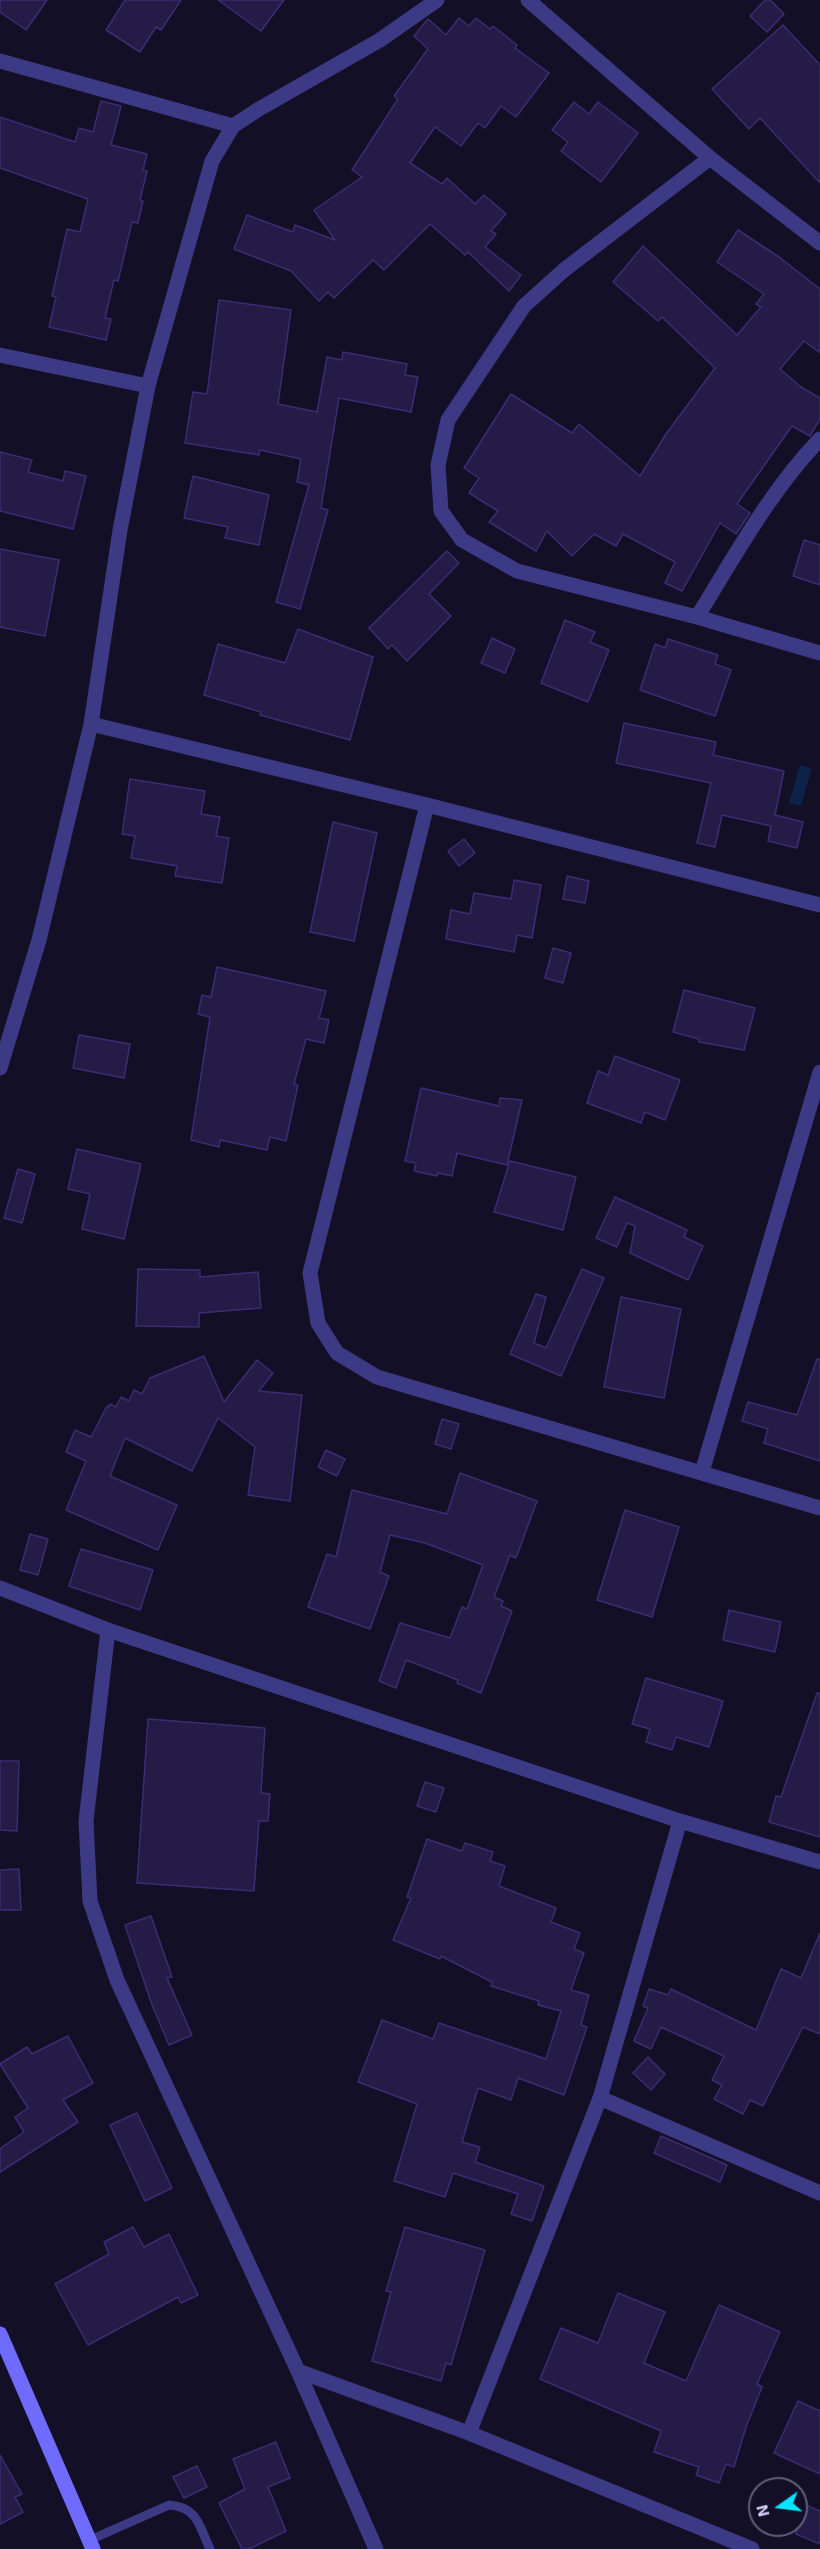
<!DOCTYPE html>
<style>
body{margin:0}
#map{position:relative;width:820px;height:2549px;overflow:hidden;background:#130f26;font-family:"Exo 2",sans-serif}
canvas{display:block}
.north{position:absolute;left:748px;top:2477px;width:60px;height:60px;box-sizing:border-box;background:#130f26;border:2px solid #625e7d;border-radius:50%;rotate:256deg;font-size:16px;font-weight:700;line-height:24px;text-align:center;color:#d9d4ff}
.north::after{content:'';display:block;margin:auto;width:21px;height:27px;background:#00e5ff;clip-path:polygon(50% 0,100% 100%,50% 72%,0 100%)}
</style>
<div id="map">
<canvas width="820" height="2549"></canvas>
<div class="north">N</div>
</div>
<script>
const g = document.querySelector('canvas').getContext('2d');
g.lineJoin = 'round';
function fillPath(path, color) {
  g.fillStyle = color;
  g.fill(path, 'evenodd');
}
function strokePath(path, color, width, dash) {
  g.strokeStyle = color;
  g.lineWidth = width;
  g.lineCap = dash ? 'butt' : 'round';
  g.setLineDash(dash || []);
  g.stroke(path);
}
fillPath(new Path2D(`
 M 800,765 L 812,768 L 801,806 L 789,803 Z`), '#0c2248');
const building = new Path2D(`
 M 0,0 L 47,0 L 26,30 L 0,12 Z
 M 125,0 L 181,0 L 161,30 L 156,27 L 140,52 L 106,30 Z
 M 218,0 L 284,0 L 261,31 Z
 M 765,0 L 770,0 L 784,14 L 767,32 L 750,16 Z
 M 459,18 L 469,26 L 476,18 L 490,29 L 493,26 L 517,45 L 515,48 L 549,73 L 516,117 L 501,106 L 485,128 L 478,123 L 461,146 L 435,127 L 410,163 L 442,184 L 447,178 L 475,204 L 484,195 L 506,214 L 491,231 L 496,234 L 485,247 L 521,275 L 509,291 L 468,252 L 465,255 L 430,224 L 384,270 L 373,260 L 334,298 L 328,292 L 319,301 L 291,271 L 234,249 L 247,215 L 293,232 L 295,225 L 335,240 L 314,210 L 362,177 L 352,170 L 398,99 L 394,96 L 428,49 L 414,36 L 428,19 L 446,35 Z
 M 783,25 L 820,65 L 820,183 L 760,118 L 749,129 L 712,89 Z
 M 101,101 L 121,106 L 111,145 L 147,154 L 143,170 L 147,171 L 140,200 L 143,201 L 138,223 L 132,222 L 118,281 L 114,280 L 105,318 L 111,319 L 106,340 L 49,327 L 56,297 L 52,296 L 67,229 L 80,232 L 88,199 L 0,168 L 0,117 L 75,142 L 79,128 L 93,132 Z
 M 574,102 L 589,114 L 598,102 L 638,133 L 601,182 L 561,151 L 568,142 L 552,130 Z
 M 738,230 L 779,257 L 820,289 L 820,353 L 804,341 L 780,369 L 801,387 L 820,398 L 820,419 L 810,436 L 792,426 L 737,504 L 750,513 L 736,534 L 720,523 L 682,591 L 665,583 L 675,562 L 623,534 L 616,546 L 594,534 L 572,556 L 547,531 L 536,551 L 489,522 L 498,511 L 469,493 L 479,478 L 464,468 L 511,394 L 572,433 L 579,424 L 640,476 L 666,434 L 715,368 L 662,317 L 658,321 L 613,282 L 643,246 L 737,335 L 761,307 L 756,304 L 764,294 L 717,262 Z
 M 219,300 L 291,310 L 278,404 L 317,412 L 327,357 L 342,360 L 343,352 L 407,364 L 405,375 L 418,377 L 411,412 L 339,398 L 321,508 L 328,510 L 300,609 L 276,602 L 309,485 L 297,482 L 301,459 L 260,450 L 259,455 L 185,443 L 193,392 L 207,394 Z
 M 0,452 L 32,460 L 28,472 L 63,481 L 65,471 L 86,476 L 73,529 L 0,511 Z
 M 193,476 L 269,495 L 259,545 L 225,538 L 228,527 L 184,518 Z
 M 804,540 L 820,545 L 820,585 L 793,576 Z
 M 0,549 L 59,560 L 45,636 L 0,627 Z
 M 447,551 L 459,563 L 429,594 L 451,616 L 407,661 L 392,645 L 388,649 L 369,628 Z
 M 565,620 L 595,632 L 590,642 L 609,650 L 588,702 L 541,683 Z
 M 298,629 L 373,657 L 350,740 L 260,715 L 261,712 L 204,695 L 218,644 L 285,663 Z
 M 492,638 L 515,649 L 505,673 L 481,663 Z
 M 668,639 L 718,655 L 715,664 L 731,670 L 715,716 L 640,690 L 655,644 L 665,648 Z
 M 624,723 L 716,742 L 713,755 L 784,771 L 775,815 L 803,822 L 797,848 L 768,841 L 771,826 L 722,815 L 715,847 L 697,843 L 711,783 L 616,763 Z
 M 130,779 L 205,791 L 201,814 L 220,817 L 216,836 L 229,838 L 222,883 L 175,876 L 177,866 L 131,858 L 135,836 L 122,834 Z
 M 333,822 L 377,833 L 354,941 L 310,932 Z
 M 464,839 L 475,853 L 459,866 L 448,851 Z
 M 567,876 L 589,881 L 585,903 L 563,899 Z
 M 514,880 L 541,885 L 532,938 L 517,935 L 514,952 L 446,939 L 451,910 L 470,914 L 474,893 L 511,899 Z
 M 553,948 L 571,953 L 563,983 L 545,978 Z
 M 217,967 L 326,991 L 319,1018 L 329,1020 L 324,1043 L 306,1039 L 294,1084 L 298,1085 L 286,1141 L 270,1137 L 267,1150 L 220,1140 L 219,1147 L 191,1140 L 210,1017 L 198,1014 L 202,995 L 211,997 Z
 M 684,990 L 755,1008 L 744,1050 L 699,1042 L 699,1039 L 673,1032 Z
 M 79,1035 L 130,1044 L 124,1078 L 73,1068 Z
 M 615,1056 L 680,1080 L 665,1120 L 645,1112 L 641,1123 L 587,1103 L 598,1071 L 608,1075 Z
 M 421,1088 L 499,1106 L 500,1098 L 522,1100 L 507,1165 L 457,1153 L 452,1176 L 438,1173 L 437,1176 L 414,1171 L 416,1163 L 405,1161 Z
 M 77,1149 L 141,1164 L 124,1239 L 82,1229 L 90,1194 L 68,1189 Z
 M 510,1161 L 576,1177 L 563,1230 L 494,1212 Z
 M 18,1169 L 35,1174 L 22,1223 L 4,1218 Z
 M 615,1197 L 687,1230 L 684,1237 L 703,1246 L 688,1280 L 630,1253 L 635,1226 L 627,1223 L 617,1247 L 596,1238 Z
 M 138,1269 L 200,1270 L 200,1277 L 258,1272 L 261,1308 L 199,1313 L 199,1327 L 136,1326 Z
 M 582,1269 L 604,1278 L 561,1376 L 510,1354 L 536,1294 L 546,1297 L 534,1343 L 546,1348 Z
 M 621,1297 L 681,1309 L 664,1398 L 604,1387 Z
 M 204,1356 L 224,1402 L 257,1360 L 273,1373 L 259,1391 L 302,1395 L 290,1501 L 248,1495 L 255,1447 L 218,1418 L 192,1471 L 125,1438 L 110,1476 L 177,1505 L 158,1550 L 66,1510 L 86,1461 L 66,1452 L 75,1430 L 91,1437 L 107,1406 L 109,1407 L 110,1404 L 116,1407 L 121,1397 L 129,1401 L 134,1390 L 142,1394 L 150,1378 Z
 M 817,1359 L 820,1359 L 820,1461 L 764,1443 L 768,1429 L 742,1421 L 748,1402 L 797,1415 Z
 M 442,1419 L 459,1424 L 451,1449 L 435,1444 Z
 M 326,1450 L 345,1459 L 337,1476 L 318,1467 Z
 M 460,1473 L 537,1501 L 516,1558 L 510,1555 L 494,1597 L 503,1601 L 501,1606 L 512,1611 L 481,1693 L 457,1683 L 458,1680 L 406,1660 L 396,1688 L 379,1681 L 400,1623 L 450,1638 L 462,1607 L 467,1609 L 483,1565 L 425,1543 L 390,1535 L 380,1572 L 389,1576 L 370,1629 L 308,1607 L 327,1554 L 336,1557 L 352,1490 L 447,1514 Z
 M 625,1510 L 679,1527 L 652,1617 L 597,1600 Z
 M 30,1534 L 48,1539 L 38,1575 L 20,1570 Z
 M 81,1549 L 153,1570 L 140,1610 L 69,1586 Z
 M 729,1610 L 781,1622 L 775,1652 L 723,1640 Z
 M 646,1678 L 723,1701 L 709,1747 L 676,1737 L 672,1750 L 646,1742 L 650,1729 L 632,1724 Z
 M 817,1693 L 820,1693 L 820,1837 L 769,1822 L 776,1796 L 781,1797 Z
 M 148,1719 L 265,1728 L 261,1793 L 270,1794 L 268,1821 L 259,1821 L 254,1891 L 137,1883 Z
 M 0,1761 L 19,1761 L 17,1831 L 0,1830 Z
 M 425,1782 L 444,1788 L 436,1812 L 417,1806 Z
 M 427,1839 L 462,1851 L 465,1843 L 493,1852 L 490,1861 L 505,1866 L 499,1886 L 556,1908 L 551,1922 L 580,1933 L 574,1949 L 584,1953 L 571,1990 L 589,1995 L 581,2025 L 587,2027 L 564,2095 L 518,2078 L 511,2100 L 478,2088 L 462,2142 L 480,2147 L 475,2162 L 544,2186 L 532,2221 L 511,2214 L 518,2194 L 453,2173 L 445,2197 L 394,2181 L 417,2104 L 358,2082 L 382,2020 L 433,2039 L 439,2023 L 546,2059 L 561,2011 L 538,2005 L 539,2001 L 491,1986 L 492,1982 L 441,1956 L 440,1959 L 393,1940 L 411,1898 L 407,1897 Z
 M 19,1869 L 21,1910 L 0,1910 L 0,1870 Z
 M 151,1916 L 172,1977 L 167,1978 L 192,2035 L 169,2045 L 152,2005 L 125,1925 Z
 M 820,1933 L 820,2034 L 803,2027 L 763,2106 L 750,2100 L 743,2114 L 714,2099 L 722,2085 L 712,2080 L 724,2056 L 661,2027 L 651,2049 L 634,2041 L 648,2008 L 643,2006 L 649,1989 L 668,1995 L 671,1989 L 756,2030 L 781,1969 L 801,1978 Z
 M 68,2036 L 93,2083 L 63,2100 L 78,2122 L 0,2172 L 0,2149 L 24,2132 L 15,2117 L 28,2108 L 0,2064 L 27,2047 L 32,2054 Z
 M 648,2057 L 665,2074 L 651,2090 L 633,2073 Z
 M 137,2113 L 172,2188 L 145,2201 L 110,2125 Z
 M 661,2136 L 727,2165 L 720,2182 L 654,2153 Z
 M 133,2227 L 144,2247 L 169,2234 L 198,2295 L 181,2303 L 178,2297 L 88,2345 L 55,2284 L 109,2254 L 104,2242 Z
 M 405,2227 L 485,2250 L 451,2365 L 446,2363 L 441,2381 L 372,2361 L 391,2292 L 386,2291 Z
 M 618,2293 L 665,2312 L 644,2363 L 686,2381 L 719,2305 L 780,2332 L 757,2384 L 762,2387 L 746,2427 L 734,2467 L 726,2464 L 719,2483 L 696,2475 L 699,2467 L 654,2452 L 661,2431 L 540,2379 L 561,2328 L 598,2343 Z
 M 798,2401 L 820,2411 L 820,2474 L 774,2453 Z
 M 276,2442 L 290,2478 L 268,2487 L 286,2531 L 249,2549 L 242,2549 L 219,2503 L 245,2489 L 233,2459 Z
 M 0,2455 L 22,2494 L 15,2497 L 23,2512 L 0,2524 Z
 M 197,2466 L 207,2487 L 184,2498 L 173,2477 Z
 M 796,2501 L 820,2511 L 820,2544 L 796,2534 Z`);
fillPath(building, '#241b47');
strokePath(building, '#3b2d73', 1.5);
strokePath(new Path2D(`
 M 90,2540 L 169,2505 C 198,2507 199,2526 210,2549`), '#3d3a85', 9);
strokePath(new Path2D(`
 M 528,0 L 710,158 L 820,243
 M 0,61 L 233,126
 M 710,158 L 564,270 L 524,306 L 448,420 L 438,465 L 441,511 L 462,540 L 517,571 L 697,617 L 820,653
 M 0,355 L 148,386
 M 697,617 C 735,556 770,491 820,439
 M 91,724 L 427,805 L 820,905
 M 427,805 L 310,1273 L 318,1323 L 337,1353 L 377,1377 L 820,1508
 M 0,1068 L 39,940 L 91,724 L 120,530 L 148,386 L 212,161 L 233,126 L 259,109 L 380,40 L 437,0
 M 702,1472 L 820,1072
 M 0,1588 L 108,1630 L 680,1821 L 820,1862
 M 108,1630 L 86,1821 L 90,1901 L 117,1980 L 298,2371 L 376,2549
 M 600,2098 L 820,2193
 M 298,2371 L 469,2433 L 752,2549
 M 469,2433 L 600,2098 L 680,1821`), '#3d3a85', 15);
strokePath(new Path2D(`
 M 0,2334 L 93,2549`), '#6f6bff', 15);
</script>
